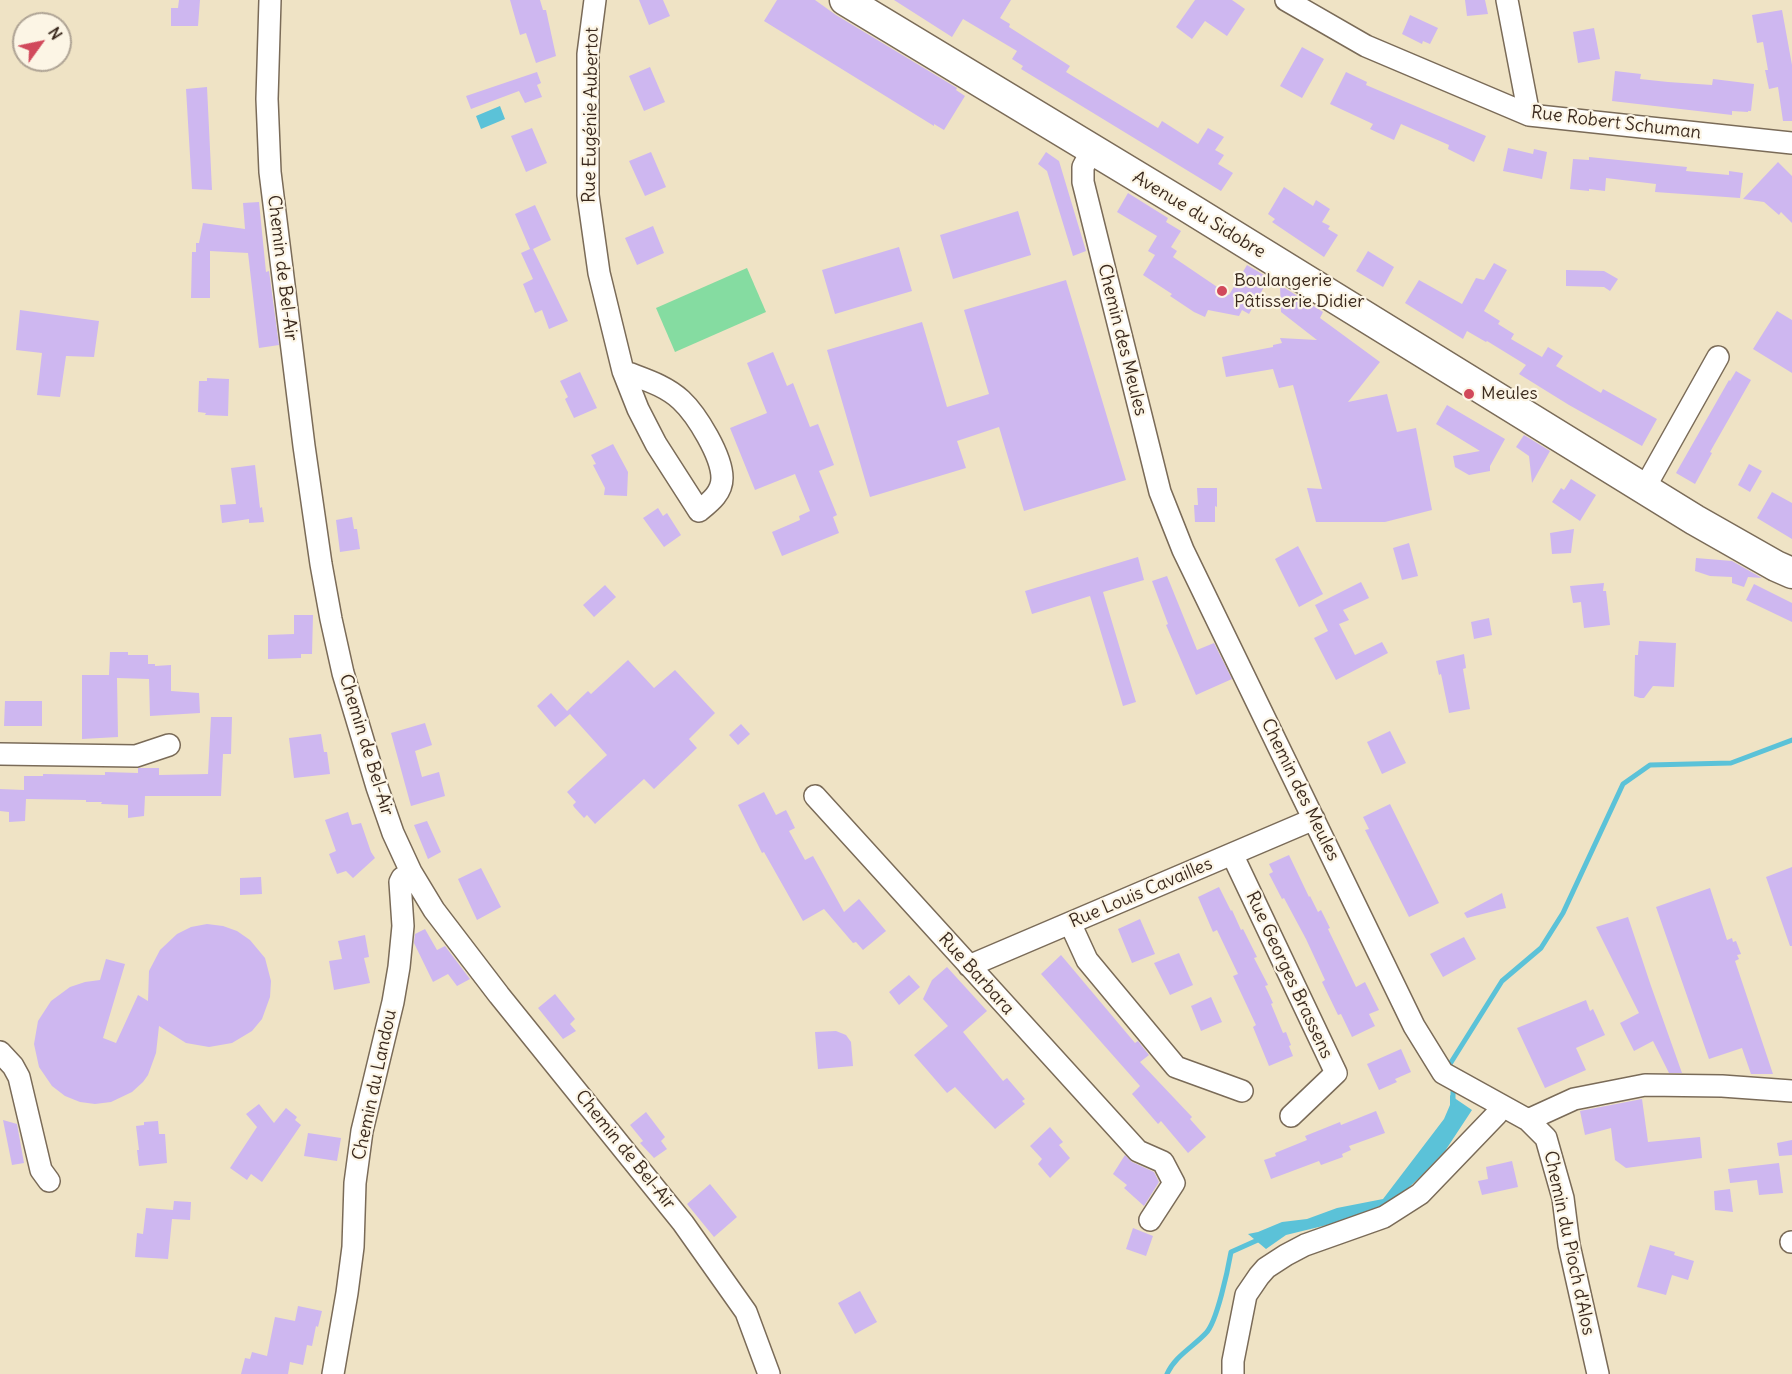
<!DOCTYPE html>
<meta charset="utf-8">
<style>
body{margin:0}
#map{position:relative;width:1792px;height:1374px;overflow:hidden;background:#efe3c5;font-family:Delius,sans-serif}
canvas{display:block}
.north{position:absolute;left:12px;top:12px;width:60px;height:60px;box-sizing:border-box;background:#fcf5e5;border:2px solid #afa495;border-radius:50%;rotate:57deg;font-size:16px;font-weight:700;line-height:24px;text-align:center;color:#3b2a1e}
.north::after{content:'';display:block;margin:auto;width:21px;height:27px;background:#d1495b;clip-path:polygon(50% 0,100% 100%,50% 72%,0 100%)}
</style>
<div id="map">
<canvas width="1792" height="1374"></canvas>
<div class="north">N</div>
</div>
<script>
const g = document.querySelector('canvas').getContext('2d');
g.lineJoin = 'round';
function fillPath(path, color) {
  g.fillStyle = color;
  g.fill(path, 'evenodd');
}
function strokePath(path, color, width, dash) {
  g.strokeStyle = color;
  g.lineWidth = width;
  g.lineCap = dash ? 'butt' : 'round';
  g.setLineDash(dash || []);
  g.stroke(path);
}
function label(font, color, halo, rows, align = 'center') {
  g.font = font + ' Delius,sans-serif';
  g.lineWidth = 4.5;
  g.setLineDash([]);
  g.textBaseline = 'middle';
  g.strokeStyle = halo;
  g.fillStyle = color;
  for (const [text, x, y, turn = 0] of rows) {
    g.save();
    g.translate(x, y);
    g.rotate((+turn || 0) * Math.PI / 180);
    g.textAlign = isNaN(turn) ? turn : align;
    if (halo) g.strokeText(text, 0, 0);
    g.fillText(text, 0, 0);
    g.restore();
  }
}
fillPath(new Path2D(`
 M 747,268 L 766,312 L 675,352 L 656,308 Z`), '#85dca1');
fillPath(new Path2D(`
 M 500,106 L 505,119 L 481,129 L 476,116 Z
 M 1450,1095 L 1472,1110 L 1445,1151 L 1421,1176 L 1384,1211 L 1286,1235 L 1266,1249 L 1248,1234 L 1258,1232 L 1282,1222 L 1307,1219 L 1337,1208 L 1383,1199 L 1444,1119 L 1450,1105 Z`), '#5bc2d8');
strokePath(new Path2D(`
 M 1450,1064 L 1502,981 L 1541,948 L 1563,913 L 1623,784 L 1650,765 L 1731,763 L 1792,740
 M 1453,1090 L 1453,1104
 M 1167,1374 C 1175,1356 1193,1347 1206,1333 C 1217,1322 1228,1269 1231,1252 L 1260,1239`), '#5bc2d8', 5);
fillPath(new Path2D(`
 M 179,0 L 200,0 L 198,26 L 171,26 L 171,8 L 178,8 Z
 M 510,0 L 540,0 L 543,10 L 546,10 L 556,56 L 536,63 L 526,33 L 520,35 Z
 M 639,0 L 663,0 L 670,16 L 649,25 Z
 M 777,0 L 815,0 L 836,15 L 957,88 L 956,90 L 965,96 L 944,130 L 934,124 L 934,126 L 764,21 Z
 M 894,0 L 1011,0 L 1000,18 L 1010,24 L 1009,27 L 1070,66 L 1066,72 L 1158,128 L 1162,121 L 1198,144 L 1208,128 L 1224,137 L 1215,150 L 1224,155 L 1218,164 L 1233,173 L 1221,191 L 1021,69 L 1023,66 L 1012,59 L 1017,51 L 963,19 L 952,37 Z
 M 1195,0 L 1232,0 L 1245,9 L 1227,36 L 1205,21 L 1192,39 L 1176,27 Z
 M 1465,0 L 1485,0 L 1488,14 L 1467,16 Z
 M 1782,10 L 1792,65 L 1792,121 L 1783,121 L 1778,87 L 1769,89 L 1765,70 L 1768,70 L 1763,42 L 1757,43 L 1752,15 Z
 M 1410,15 L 1438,28 L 1430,44 L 1423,41 L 1422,44 L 1402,34 Z
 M 1594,28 L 1600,59 L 1578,63 L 1573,32 Z
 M 1302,47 L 1324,59 L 1302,98 L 1280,86 Z
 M 650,67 L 665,102 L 644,111 L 629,76 Z
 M 1615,71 L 1641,74 L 1640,79 L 1668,82 L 1712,85 L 1713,79 L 1754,84 L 1751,111 L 1748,111 L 1748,112 L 1732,111 L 1732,115 L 1612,101 Z
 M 537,72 L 541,83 L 537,85 L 542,97 L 525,103 L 519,91 L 471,109 L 466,96 Z
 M 1346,72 L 1367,82 L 1366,85 L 1486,136 L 1474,162 L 1448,149 L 1449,145 L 1401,124 L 1394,140 L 1370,129 L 1373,124 L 1330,104 Z
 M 207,87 L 212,190 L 192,189 L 186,89 Z
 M 532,128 L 547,163 L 526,172 L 511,136 Z
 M 1508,148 L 1533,154 L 1534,149 L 1547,152 L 1542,179 L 1503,171 Z
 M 651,152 L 666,187 L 645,196 L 629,161 Z
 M 1046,152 L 1059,161 L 1086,251 L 1073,256 L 1047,171 L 1038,164 Z
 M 1589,157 L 1687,167 L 1686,171 L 1729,175 L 1729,171 L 1743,173 L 1740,198 L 1655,192 L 1656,184 L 1606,178 L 1605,191 L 1589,189 L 1589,191 L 1570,189 L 1573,159 L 1589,160 Z
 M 1778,162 L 1792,176 L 1792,223 L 1781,212 L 1779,215 L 1764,202 L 1743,199 Z
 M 1284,187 L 1313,206 L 1316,200 L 1330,209 L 1322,222 L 1330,226 L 1328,229 L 1338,235 L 1324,257 L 1272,222 L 1275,219 L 1268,214 Z
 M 1128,193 L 1168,218 L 1166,222 L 1181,231 L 1171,247 L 1177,251 L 1173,257 L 1229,295 L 1247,265 L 1269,278 L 1249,314 L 1242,310 L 1239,316 L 1208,310 L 1205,317 L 1194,312 L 1170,296 L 1172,294 L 1143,275 L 1155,255 L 1148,251 L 1157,236 L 1117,212 Z
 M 259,202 L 266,272 L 269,271 L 279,345 L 259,348 L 248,253 L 210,251 L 210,298 L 191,298 L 192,252 L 196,252 L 196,243 L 199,243 L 203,223 L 245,229 L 243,203 Z
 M 535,205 L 551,240 L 533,249 L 568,321 L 549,329 L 542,310 L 535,313 L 523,284 L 533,279 L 521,253 L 530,249 L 515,214 Z
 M 1018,211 L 1031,255 L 953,279 L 940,235 Z
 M 653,226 L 664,253 L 637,265 L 625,238 Z
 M 899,247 L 912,291 L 835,314 L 822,270 Z
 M 1368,251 L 1394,267 L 1383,287 L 1356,271 Z
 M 1494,263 L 1507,270 L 1484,311 L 1500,321 L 1498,324 L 1514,334 L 1511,339 L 1542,357 L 1548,347 L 1563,356 L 1556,366 L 1601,393 L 1603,389 L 1657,419 L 1642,446 L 1569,405 L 1519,374 L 1526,365 L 1487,341 L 1486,342 L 1467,331 L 1463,339 L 1405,303 L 1419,280 L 1462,304 L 1476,278 L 1484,280 Z
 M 1566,270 L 1604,271 L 1618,279 L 1610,291 L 1604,287 L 1566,286 Z
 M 1066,280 L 1126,480 L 1024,511 L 999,427 L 957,441 L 966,468 L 870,497 L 827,350 L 922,322 L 947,407 L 989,394 L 964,310 Z
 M 1280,285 L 1323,312 L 1320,318 L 1380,362 L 1348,402 L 1387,394 L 1397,432 L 1416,428 L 1432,510 L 1385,522 L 1316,522 L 1307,488 L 1322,489 L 1293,385 L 1279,388 L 1273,369 L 1226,377 L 1222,357 L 1273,347 L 1273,345 L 1282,343 L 1280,338 L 1317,340 L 1281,312 Z
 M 20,310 L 99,321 L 94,357 L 66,356 L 60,397 L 37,395 L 42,353 L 16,350 Z
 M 1777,311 L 1792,320 L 1792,373 L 1753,349 Z
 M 773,352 L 787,386 L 793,383 L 810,427 L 818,424 L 834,465 L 819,471 L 837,515 L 833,517 L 839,533 L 782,556 L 772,532 L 800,520 L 799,516 L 810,511 L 795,474 L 755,490 L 730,428 L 767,413 L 747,363 Z
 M 1736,371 L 1751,380 L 1710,452 L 1712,453 L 1695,484 L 1676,473 L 1729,380 L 1730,381 Z
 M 580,372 L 597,408 L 574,418 L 565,399 L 568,397 L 560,381 Z
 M 207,378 L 229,379 L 228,416 L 205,415 L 206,413 L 198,412 L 199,381 L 207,381 Z
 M 1447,405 L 1505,439 L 1490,466 L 1490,471 L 1469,475 L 1455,467 L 1453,456 L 1480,451 L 1436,424 Z
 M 1524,435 L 1550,451 L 1532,483 L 1529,456 L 1516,447 Z
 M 613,444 L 628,472 L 627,496 L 604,495 L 605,488 L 593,465 L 596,464 L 591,455 Z
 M 1749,464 L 1762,471 L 1750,492 L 1738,485 Z
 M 255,465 L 260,508 L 262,507 L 264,522 L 249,523 L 249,519 L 222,523 L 220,505 L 236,504 L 231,468 Z
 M 1571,479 L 1596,495 L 1580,521 L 1552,502 L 1561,488 L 1564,490 Z
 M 1197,488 L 1217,488 L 1217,507 L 1215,506 L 1215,522 L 1195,522 L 1194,505 L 1198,505 Z
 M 1772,492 L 1792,503 L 1792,539 L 1757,518 Z
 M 658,508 L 663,516 L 667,513 L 681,535 L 664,547 L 643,518 Z
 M 352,517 L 354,529 L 357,529 L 360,549 L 340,552 L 336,520 Z
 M 1574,529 L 1571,553 L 1552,554 L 1550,533 Z
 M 1409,543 L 1418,576 L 1402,580 L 1393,548 Z
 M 1298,546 L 1323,594 L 1299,607 L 1275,559 Z
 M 1138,557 L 1144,580 L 1103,592 L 1136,702 L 1123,706 L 1090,596 L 1032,614 L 1025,591 Z
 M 1696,558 L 1732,561 L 1762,578 L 1748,577 L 1744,587 L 1732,583 L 1732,577 L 1710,576 L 1695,571 Z
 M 1167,576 L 1197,650 L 1214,643 L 1232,679 L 1196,695 L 1166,625 L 1168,624 L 1152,581 Z
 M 1361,582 L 1369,598 L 1343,610 L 1349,620 L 1339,624 L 1355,655 L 1382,642 L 1388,653 L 1336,680 L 1314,638 L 1328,631 L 1315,605 Z
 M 1604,583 L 1603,591 L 1606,591 L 1610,625 L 1584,628 L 1581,602 L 1573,603 L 1570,586 Z
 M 1754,584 L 1792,603 L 1792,622 L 1746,600 Z
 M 605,585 L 616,597 L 594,617 L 583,605 Z
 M 294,615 L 313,615 L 312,654 L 301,654 L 301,658 L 268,659 L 268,635 L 294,634 Z
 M 1489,618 L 1492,635 L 1474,639 L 1471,622 Z
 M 1639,641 L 1676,643 L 1674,687 L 1653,686 L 1644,698 L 1640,698 L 1634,696 L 1635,655 L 1638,655 Z
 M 110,652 L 128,652 L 128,655 L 148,655 L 148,664 L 155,664 L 155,666 L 171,665 L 171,691 L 199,693 L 200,713 L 150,716 L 149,679 L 117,678 L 118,737 L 82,739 L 82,675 L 109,675 Z
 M 1464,654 L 1466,668 L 1463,669 L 1470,709 L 1449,713 L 1441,674 L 1439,675 L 1436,661 Z
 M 628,660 L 654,688 L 675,670 L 715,713 L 689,739 L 697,748 L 654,789 L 644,779 L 595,824 L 587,815 L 584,818 L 574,807 L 573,805 L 576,802 L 567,792 L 607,755 L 570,714 L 555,727 L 537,706 L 551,693 L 567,711 L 588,691 L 591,694 Z
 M 5,701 L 42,701 L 42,726 L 4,726 Z
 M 211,717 L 232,717 L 231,754 L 223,754 L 221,796 L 145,796 L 144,816 L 128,818 L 128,805 L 101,804 L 102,802 L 86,802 L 86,800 L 26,799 L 25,821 L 9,822 L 9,812 L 0,811 L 0,789 L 24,790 L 24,776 L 43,776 L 43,774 L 105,775 L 105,772 L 138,773 L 138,768 L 159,768 L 159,775 L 208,774 Z
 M 425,723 L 432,745 L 415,751 L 422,777 L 439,772 L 445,796 L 411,806 L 391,733 Z
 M 741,724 L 750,734 L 738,745 L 729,735 Z
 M 1390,731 L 1406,763 L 1382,774 L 1367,742 Z
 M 321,734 L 324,752 L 327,752 L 330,774 L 294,778 L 289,738 Z
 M 764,792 L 776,815 L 786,810 L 795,828 L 789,831 L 805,860 L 813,856 L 844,912 L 859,899 L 886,931 L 863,950 L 856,942 L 853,943 L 824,909 L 803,921 L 764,852 L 762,853 L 738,805 Z
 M 1390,804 L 1439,903 L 1409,917 L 1365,830 L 1369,829 L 1363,817 Z
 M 348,812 L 352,825 L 361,823 L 371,852 L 375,858 L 353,878 L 346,871 L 337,874 L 329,854 L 336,851 L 325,820 Z
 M 427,821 L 441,852 L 428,859 L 414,825 Z
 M 1289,855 L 1309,897 L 1310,896 L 1318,912 L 1321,910 L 1330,928 L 1328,929 L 1356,987 L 1365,982 L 1379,1010 L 1369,1014 L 1375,1026 L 1352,1037 L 1341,1014 L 1338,1015 L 1322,982 L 1325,980 L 1306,939 L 1284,898 L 1282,899 L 1269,874 L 1273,872 L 1269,864 Z
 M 1792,867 L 1792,946 L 1790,946 L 1766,877 Z
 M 481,868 L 501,907 L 477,920 L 458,879 Z
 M 261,877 L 262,894 L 240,895 L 240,878 Z
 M 1219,887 L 1231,911 L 1232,910 L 1241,930 L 1243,929 L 1257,957 L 1254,958 L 1268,985 L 1265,986 L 1273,1003 L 1271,1004 L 1283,1033 L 1286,1032 L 1291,1045 L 1289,1046 L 1293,1056 L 1269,1066 L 1253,1027 L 1256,1025 L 1233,976 L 1238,974 L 1217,930 L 1213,932 L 1198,897 Z
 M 1710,888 L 1727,940 L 1732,938 L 1733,942 L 1736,941 L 1741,954 L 1737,955 L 1739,959 L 1735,961 L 1773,1074 L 1751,1074 L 1742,1048 L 1709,1059 L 1656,907 Z
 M 1502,893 L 1506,908 L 1467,918 L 1464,913 Z
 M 1628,917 L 1651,986 L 1682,1073 L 1669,1073 L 1653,1041 L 1634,1051 L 1620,1023 L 1639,1013 L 1596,927 Z
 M 1140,919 L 1155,954 L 1132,963 L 1118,929 Z
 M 207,924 L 223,926 L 237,931 L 250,940 L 265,958 L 271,981 L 270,997 L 262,1019 L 252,1031 L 232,1043 L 209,1047 L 186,1043 L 159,1026 L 156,1053 L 148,1075 L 143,1082 L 132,1092 L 111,1102 L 95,1104 L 80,1102 L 65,1096 L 52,1086 L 39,1067 L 34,1044 L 38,1021 L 51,1001 L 70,987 L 85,982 L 100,980 L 106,959 L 125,964 L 103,1038 L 116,1043 L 138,995 L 148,1001 L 149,971 L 160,950 L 177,934 L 191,927 Z
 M 425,929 L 437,950 L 445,946 L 470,979 L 457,986 L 448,974 L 433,982 L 414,943 L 415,934 Z
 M 365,935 L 369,957 L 364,958 L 370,983 L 334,990 L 329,961 L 342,959 L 338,941 Z
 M 1464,937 L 1476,959 L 1443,977 L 1430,954 Z
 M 1179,953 L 1193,985 L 1170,995 L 1154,963 Z
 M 1061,955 L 1135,1043 L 1138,1041 L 1149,1055 L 1140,1062 L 1192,1117 L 1190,1119 L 1206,1137 L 1188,1153 L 1161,1121 L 1158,1124 L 1132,1094 L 1140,1086 L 1041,974 Z
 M 947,967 L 987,1011 L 963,1032 L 1003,1081 L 1007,1078 L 1025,1099 L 1022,1101 L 1025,1104 L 995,1129 L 955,1087 L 947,1093 L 914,1055 L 948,1026 L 923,999 L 932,980 Z
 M 909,975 L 920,987 L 899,1005 L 889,992 Z
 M 555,994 L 575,1019 L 570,1024 L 576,1031 L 563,1039 L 538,1008 Z
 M 1211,997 L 1222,1022 L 1201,1031 L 1191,1006 Z
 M 1586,1000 L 1590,1011 L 1593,1009 L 1605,1035 L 1576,1048 L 1586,1070 L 1545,1088 L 1517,1028 Z
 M 836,1031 L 846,1035 L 851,1042 L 853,1066 L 818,1069 L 815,1032 Z
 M 1401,1049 L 1411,1072 L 1395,1079 L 1397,1082 L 1379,1090 L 1367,1064 Z
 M 1642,1099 L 1648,1142 L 1700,1137 L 1702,1158 L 1626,1168 L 1615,1160 L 1611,1128 L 1585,1135 L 1580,1111 Z
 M 259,1104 L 274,1123 L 286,1108 L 297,1117 L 295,1120 L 301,1125 L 262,1182 L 251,1174 L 247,1180 L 230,1168 L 257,1127 L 246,1114 Z
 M 1376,1111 L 1385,1133 L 1349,1146 L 1351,1150 L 1342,1154 L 1343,1157 L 1321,1165 L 1319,1161 L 1271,1179 L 1264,1160 L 1276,1156 L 1275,1153 L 1307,1140 L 1305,1136 L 1340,1122 L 1341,1125 Z
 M 646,1112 L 665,1137 L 661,1141 L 667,1149 L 654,1158 L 640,1143 L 643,1141 L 630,1125 Z
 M 3,1120 L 17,1124 L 24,1163 L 12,1165 Z
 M 158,1121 L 159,1134 L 165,1134 L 167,1163 L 139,1166 L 137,1150 L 139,1150 L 136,1126 L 144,1125 L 144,1122 Z
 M 1050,1127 L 1063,1142 L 1059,1145 L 1070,1158 L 1050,1178 L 1038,1164 L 1042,1159 L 1030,1146 Z
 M 308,1133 L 341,1138 L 337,1161 L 304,1156 Z
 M 1792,1140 L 1792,1155 L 1779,1156 L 1777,1143 Z
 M 1125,1155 L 1132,1162 L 1154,1172 L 1159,1182 L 1144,1206 L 1124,1188 L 1127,1185 L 1113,1174 Z
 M 1512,1161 L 1518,1187 L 1482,1195 L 1478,1181 L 1488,1179 L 1486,1167 Z
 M 1779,1163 L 1783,1193 L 1759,1195 L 1757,1180 L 1730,1183 L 1728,1169 Z
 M 710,1184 L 737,1217 L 714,1237 L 687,1204 Z
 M 1730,1189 L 1733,1212 L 1715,1210 L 1714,1191 Z
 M 174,1201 L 191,1202 L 190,1220 L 172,1219 L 168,1259 L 135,1257 L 137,1233 L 143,1234 L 146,1208 L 173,1210 Z
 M 1133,1228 L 1153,1236 L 1146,1256 L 1126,1249 Z
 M 1650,1245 L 1675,1252 L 1674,1255 L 1694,1261 L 1688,1280 L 1672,1275 L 1666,1295 L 1637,1287 Z
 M 860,1291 L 877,1322 L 855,1334 L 838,1303 Z
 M 298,1306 L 322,1311 L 318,1327 L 316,1326 L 312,1346 L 307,1345 L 303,1365 L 290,1362 L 288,1374 L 241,1374 L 245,1358 L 250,1359 L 252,1352 L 267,1356 L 275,1317 L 295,1321 Z`), '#ceb7f0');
const street = new Path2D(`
 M 270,0 L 267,99 L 270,172 L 304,446 L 321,564 L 331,619 L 343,673 L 377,787 L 393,833 L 411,872 L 434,910 L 499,995 L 683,1223 L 746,1312 L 769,1374
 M 595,0 L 588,54 L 588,195 L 599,273 L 623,371 L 638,409 L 656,444 L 699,511 C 710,502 722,493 722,478 C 722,456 697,415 681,400 C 665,385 643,379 623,371
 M 1286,0 L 1366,46 L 1529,115 L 1792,143
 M 1507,0 L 1529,115
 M 1092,150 L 1083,167 L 1083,182 L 1160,492 L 1183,550 L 1414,1026 L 1443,1073 L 1528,1120 L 1574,1099 L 1645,1085 L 1722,1086 L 1792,1091
 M 1644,489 L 1718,357
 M 0,754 L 136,756 L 169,745
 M 815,796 L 1138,1151 L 1163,1162 L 1174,1183 L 1150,1220
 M 1232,854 L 1336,1073 L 1291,1116
 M 1070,923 L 1087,960 L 1176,1067 L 1242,1091
 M 969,966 L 1314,819
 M 0,1052 L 13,1066 L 19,1077 L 41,1170 L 49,1181
 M 1528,1120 L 1546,1138 L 1563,1198 L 1569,1245 L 1598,1374
 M 1791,1242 L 1792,1242
 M 333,1374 L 347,1293 L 353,1247 L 355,1183 L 362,1131 L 393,1002 L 399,967 L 403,926 L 400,882 L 402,878 L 411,872
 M 1233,1374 L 1233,1361 L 1246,1295 L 1259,1276 L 1266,1268 L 1286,1255 L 1305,1245 L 1384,1217 L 1420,1194 L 1496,1115 L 1503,1106`);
const secondary = new Path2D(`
 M 845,0 L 1186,206 L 1695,520 L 1776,566 L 1792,573`);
strokePath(street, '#7a6b58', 24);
strokePath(secondary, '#7a6b58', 33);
strokePath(street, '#fff', 21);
strokePath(secondary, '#fff', 30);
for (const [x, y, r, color] of [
 [1222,291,6,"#d1495b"],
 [1469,394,6,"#d1495b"]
]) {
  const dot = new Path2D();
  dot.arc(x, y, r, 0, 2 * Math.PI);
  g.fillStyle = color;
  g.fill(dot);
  strokePath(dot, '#fcf5e5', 2);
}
label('18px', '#3b2a1e', '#fcf5e5', [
 ["Rue Eugénie Aubertot",591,115,-89],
 ["Rue Robert Schuman",1616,123,7],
 ["Avenue du Sidobre",1199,215,31],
 ["Chemin de Bel-Air",282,268,83],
 ["Chemin des Meules",1122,340,76],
 ["Chemin de Bel-Air",366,745,73],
 ["Chemin des Meules",1300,790,64],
 ["Rue Louis Cavailles",1141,893,-23],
 ["Rue Barbara",976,974,48],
 ["Rue Georges Brassens",1289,975,65],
 ["Chemin du Landou",375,1085,-78],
 ["Chemin de Bel-Air",625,1150,51],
 ["Chemin du Pioch d'Alos",1569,1243,78]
]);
label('18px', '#3b2a1e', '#fcf5e5', [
 ["Boulangerie",1234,281],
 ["Pâtisserie Didier",1234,302],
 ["Meules",1481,394]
], 'left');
</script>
